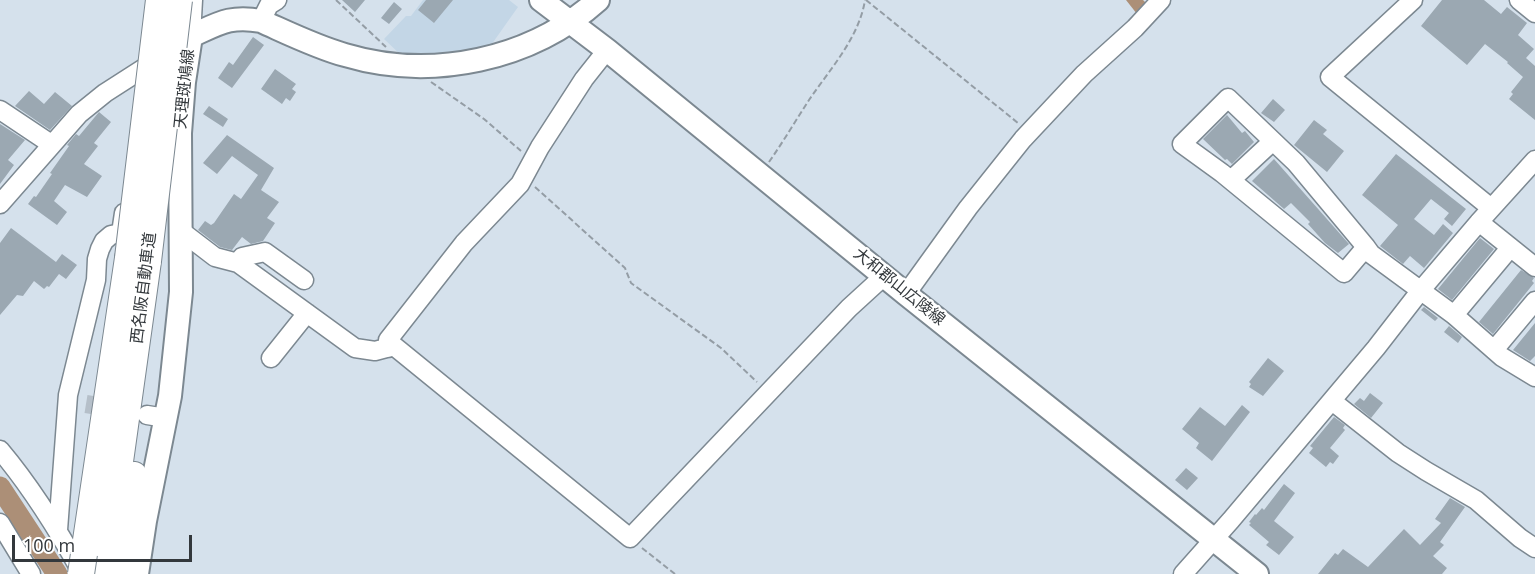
<!DOCTYPE html>
<meta charset="utf-8">
<style>
body{margin:0}
#map{position:relative;width:1535px;height:574px;overflow:hidden;background:#d5e1ec;font-family:"Open Sans",sans-serif}
canvas{display:block}
.scale{position:absolute;left:12px;top:535px;width:180px;height:27px;box-sizing:border-box;border:3px solid #33383c;border-top:0;padding-left:8px;font-size:18px;line-height:21px;white-space:nowrap;color:#33383c;-webkit-text-stroke:4px #fff;paint-order:stroke}
</style>
<div id="map">
<canvas width="1535" height="574"></canvas>
<div class="scale">100 m</div>
</div>
<script>
const g = document.querySelector('canvas').getContext('2d');
g.lineJoin = 'round';
function fillPath(path, color) {
  g.fillStyle = color;
  g.fill(path, 'evenodd');
}
function strokePath(path, color, width, dash) {
  g.strokeStyle = color;
  g.lineWidth = width;
  g.lineCap = dash ? 'butt' : 'round';
  g.setLineDash(dash || []);
  g.stroke(path);
}
function label(font, color, halo, rows, align = 'center') {
  g.font = font + ' "Open Sans","Noto Sans JP",sans-serif';
  g.lineWidth = 4.5;
  g.setLineDash([]);
  g.textBaseline = 'middle';
  g.strokeStyle = halo;
  g.fillStyle = color;
  for (const [text, x, y, turn = 0] of rows) {
    g.save();
    g.translate(x, y);
    g.rotate((+turn || 0) * Math.PI / 180);
    g.textAlign = isNaN(turn) ? turn : align;
    if (halo) g.strokeText(text, 0, 0);
    g.fillText(text, 0, 0);
    g.restore();
  }
}
fillPath(new Path2D(`
 M 423,0 L 509,0 L 518,7 L 489,48 L 460,53 L 402,56 L 384,39 L 406,16 L 411,16 Z`), '#c3d6e6');
fillPath(new Path2D(`
 M 1126,0 L 1143,0 L 1147,4 L 1137,14 Z`), '#ac8f77');
strokePath(new Path2D(`
 M 0,487 L 57,574`), '#ac8f77', 21);
fillPath(new Path2D(`
 M 342,0 L 365,0 L 355,12 Z
 M 426,0 L 453,0 L 434,23 L 418,10 Z
 M 1442,0 L 1484,0 L 1501,14 L 1507,7 L 1527,23 L 1518,35 L 1534,49 L 1526,58 L 1535,66 L 1535,120 L 1509,99 L 1513,94 L 1511,92 L 1523,77 L 1507,63 L 1508,62 L 1485,44 L 1467,65 L 1421,26 Z
 M 394,2 L 402,9 L 389,24 L 381,18 Z
 M 253,37 L 264,45 L 232,88 L 218,78 L 229,62 L 233,65 Z
 M 275,69 L 296,84 L 292,89 L 296,92 L 290,101 L 286,98 L 282,104 L 261,89 Z
 M 29,91 L 44,104 L 55,92 L 72,106 L 50,130 L 15,106 Z
 M 1273,99 L 1285,110 L 1274,122 L 1261,113 Z
 M 209,106 L 228,119 L 223,127 L 203,114 Z
 M 99,112 L 111,122 L 94,143 L 98,146 L 84,164 L 102,176 L 87,197 L 65,185 L 54,201 L 67,212 L 57,225 L 28,204 L 34,196 L 36,197 L 52,174 L 50,173 L 69,146 L 67,145 L 76,134 L 79,136 Z
 M 1227,115 L 1242,133 L 1245,131 L 1254,142 L 1232,164 L 1227,159 L 1225,160 L 1203,139 Z
 M 1314,120 L 1327,130 L 1323,134 L 1344,151 L 1327,172 L 1294,145 Z
 M 0,124 L 25,140 L 8,160 L 14,165 L 0,184 Z
 M 227,135 L 274,168 L 261,190 L 279,202 L 267,218 L 275,223 L 263,241 L 251,244 L 242,237 L 232,250 L 220,247 L 198,230 L 205,221 L 211,225 L 214,223 L 234,194 L 241,199 L 258,175 L 232,156 L 217,174 L 203,163 Z
 M 1396,154 L 1466,209 L 1452,226 L 1444,219 L 1449,213 L 1431,199 L 1414,219 L 1434,235 L 1443,224 L 1453,233 L 1424,268 L 1410,256 L 1403,264 L 1380,246 L 1398,225 L 1362,195 Z
 M 1274,159 L 1349,244 L 1338,253 L 1325,243 L 1308,224 L 1310,222 L 1291,203 L 1284,209 L 1252,181 Z
 M 11,228 L 56,262 L 62,254 L 77,265 L 66,279 L 59,274 L 49,287 L 47,286 L 44,289 L 34,281 L 23,296 L 17,295 L 0,315 L 0,243 Z
 M 1480,238 L 1494,249 L 1452,300 L 1438,289 Z
 M 1521,270 L 1534,278 L 1532,281 L 1534,283 L 1493,334 L 1479,322 Z
 M 1424,307 L 1438,318 L 1435,321 L 1421,310 Z
 M 1535,323 L 1535,356 L 1530,361 L 1513,350 Z
 M 1449,326 L 1462,337 L 1458,343 L 1444,332 Z
 M 1268,358 L 1284,371 L 1263,396 L 1249,387 L 1251,384 L 1249,382 Z
 M 1370,393 L 1383,403 L 1371,418 L 1354,404 L 1360,398 L 1364,401 Z
 M 1242,405 L 1250,412 L 1212,461 L 1196,448 L 1199,443 L 1182,429 L 1200,407 L 1225,426 Z
 M 1334,417 L 1345,425 L 1343,428 L 1345,430 L 1330,448 L 1339,456 L 1333,464 L 1330,462 L 1326,467 L 1309,453 L 1313,448 L 1310,446 Z
 M 1186,468 L 1198,478 L 1187,490 L 1175,480 Z
 M 1284,484 L 1295,493 L 1274,521 L 1294,537 L 1279,555 L 1266,545 L 1269,542 L 1249,525 L 1251,523 L 1249,522 L 1255,514 L 1256,515 L 1262,508 L 1264,510 Z
 M 1450,498 L 1465,507 L 1440,542 L 1444,545 L 1433,556 L 1447,568 L 1442,574 L 1318,574 L 1335,553 L 1338,555 L 1343,549 L 1368,567 L 1404,529 L 1420,545 L 1441,523 L 1435,519 Z`), '#9ba8b2');
strokePath(new Path2D(`
 M 86,404 L 116,409`), '#b5bfc9', 18, [18, 9]);
const minor = new Path2D(`
 M 1413,0 L 1330,77 L 1491,208
 M 1519,0 L 1535,13
 M 261,21 L 269,5 L 277,0
 M 183,42 L 191,36 L 193,0
 M 0,110 L 51,144
 M 1231,180 L 1273,141
 M 0,204 L 79,114 L 105,93 L 158,59
 M 1479,222 L 1535,267
 M 181,231 L 215,257 L 238,263 L 355,348 L 375,351 L 394,346 L 630,538 L 849,308 L 884,276
 M 1366,247 L 1344,273 L 1222,173 L 1182,144 L 1228,98 L 1296,163 L 1366,247 L 1371,254 L 1454,315 L 1502,357 L 1535,377
 M 238,263 L 242,257 L 265,252 L 304,280
 M 906,294 L 968,208 L 1023,139 L 1084,74 L 1135,28 L 1161,0
 M 1454,315 L 1510,248
 M 388,348 L 388,340 L 464,243 L 520,184 L 540,147 L 584,79 L 607,50
 M 1494,350 L 1535,301
 M 271,358 L 307,313
 M 1332,401 L 1398,453 L 1426,471 L 1476,500 L 1520,538 L 1535,548
 M 147,415 L 166,418
 M 0,450 C 32,488 58,530 82,573
 M 0,523 L 31,574
 M 58,530 L 68,395 L 96,280 L 97,259 L 100,249 L 104,241 L 111,235 L 121,233 L 124,213
 M 1183,574 L 1231,520 L 1376,348 L 1421,290 L 1479,222 L 1535,160`);
const major = new Path2D(`
 M 541,0 L 607,50 L 906,294 L 1257,574
 M 137,574 L 145,521 L 170,396 L 181,292 L 180,133 L 184,82 L 191,36 C 218,24 230,15 261,21 C 288,33 316,47 345,55 C 432,81 531,60 598,0`);
const highway = new Path2D(`
 M 84,554 L 128,258
 M 102,574 L 116,490 L 148,261
 M 120,574 L 131,505 L 134,475`);
strokePath(minor, '#7c8891', 21);
strokePath(major, '#7c8891', 26);
strokePath(highway, '#7c8891', 28);
strokePath(new Path2D(`
 M 336,0 L 386,47
 M 866,0 L 1018,123
 M 431,82 L 484,119 L 521,151
 M 769,162 C 783,142 796,120 809,100 C 830,69 859,38 865,0
 M 535,187 L 625,268 L 631,283 L 721,348 L 757,382
 M 642,548 L 675,574`), '#949da5', 2, [6, 3]);
strokePath(minor, '#fff', 18);
strokePath(major, '#fff', 22);
strokePath(highway, '#fff', 26);
const highwayBridge = new Path2D(`
 M 128,258 L 159,0
 M 148,261 L 179,0
 M 81,574 L 84,554`);
strokePath(highwayBridge, '#7c8891', 28, []);
strokePath(highwayBridge, '#fff', 26);
label('16px', '#33383c', '#fff', [
 ["天理斑鳩線",185,89,-84],
 ["大和郡山広陵線",899,287,39],
 ["西名阪自動車道",144,288,-83]
]);
</script>
